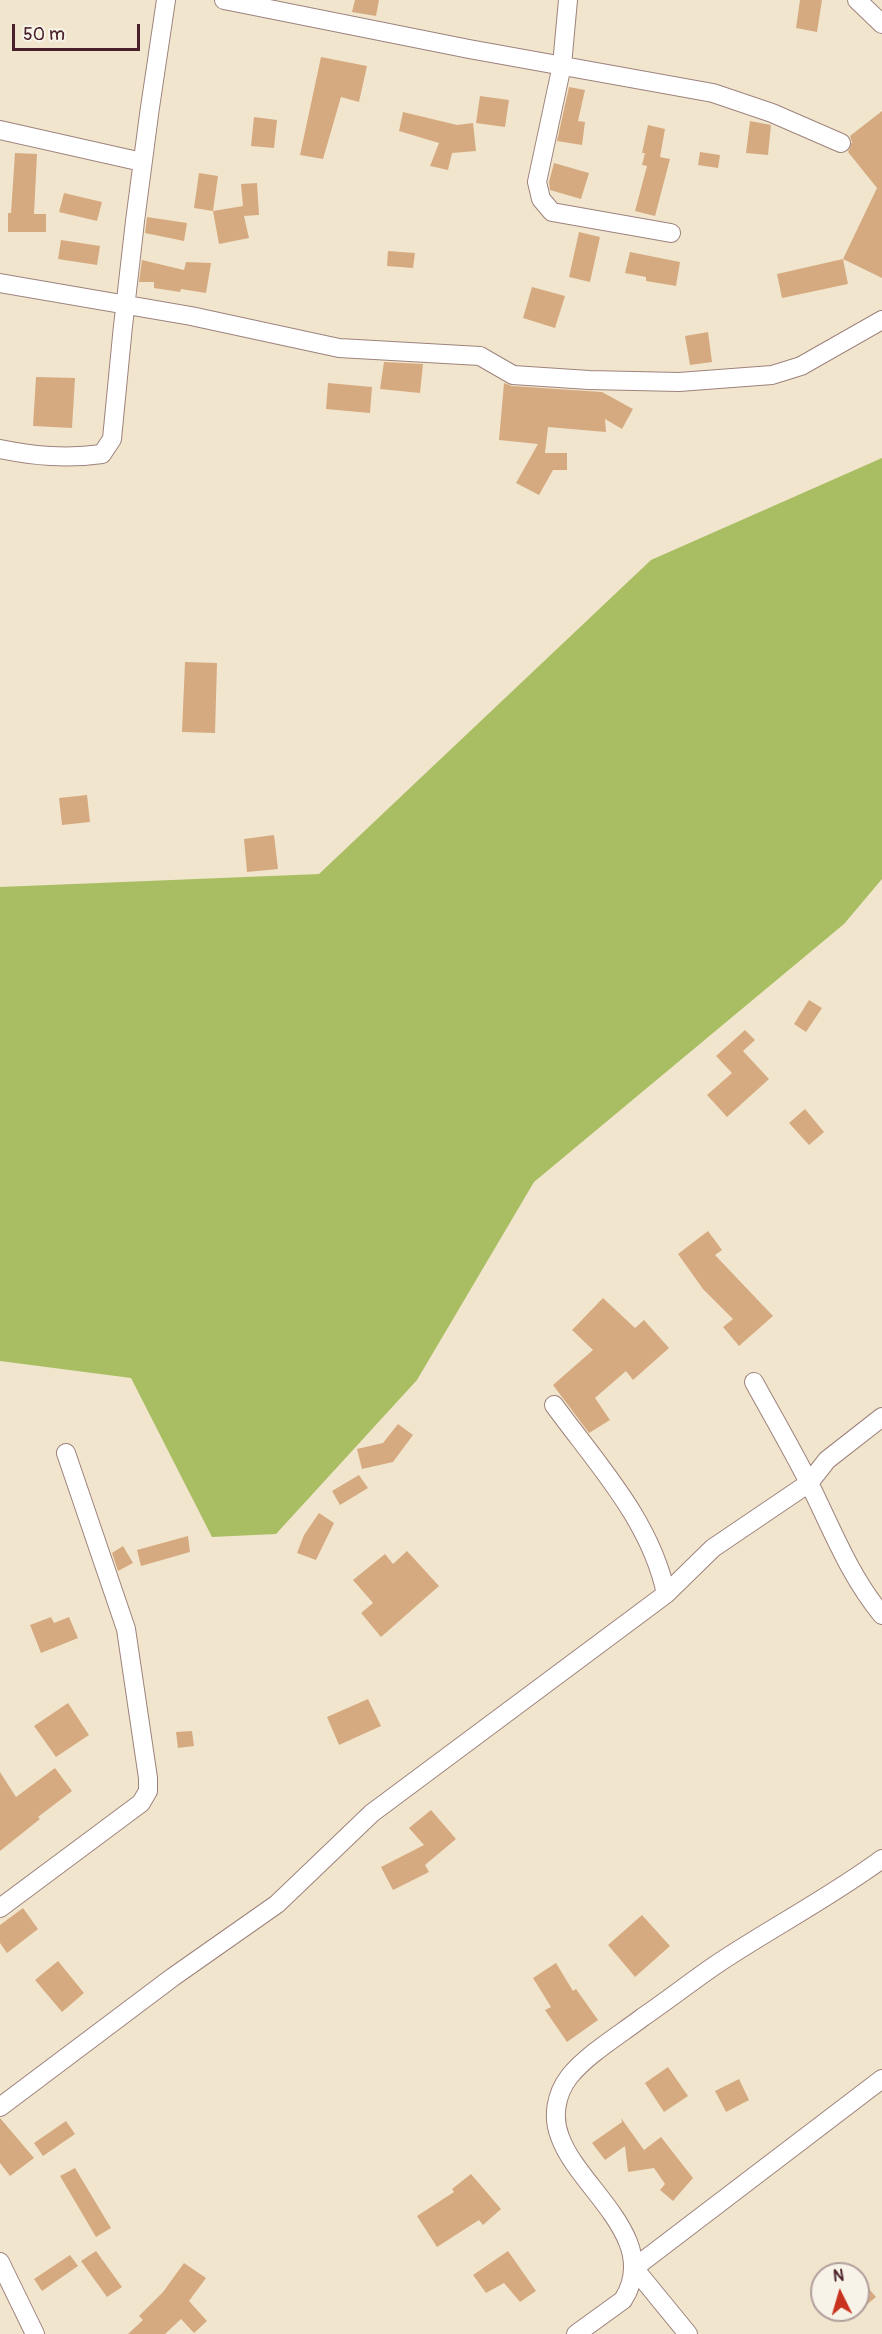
<!DOCTYPE html>
<style>
body{margin:0}
#map{position:relative;width:882px;height:2334px;overflow:hidden;background:#f1e6cd;font-family:Pangolin,sans-serif}
canvas{display:block}
.north{position:absolute;left:810px;top:2262px;width:60px;height:60px;box-sizing:border-box;background:#f7f3e8;border:2px solid #b29e9c;border-radius:50%;rotate:355deg;font-size:16px;font-weight:700;line-height:24px;text-align:center;color:#4a1f2b}
.north::after{content:'';display:block;margin:auto;width:21px;height:27px;background:#c8321e;clip-path:polygon(50% 0,100% 100%,50% 72%,0 100%)}
.scale{position:absolute;left:12px;top:24px;width:128px;height:27px;box-sizing:border-box;border:3px solid #4a1f2b;border-top:0;padding-left:8px;font-size:18px;line-height:21px;white-space:nowrap;color:#4a1f2b;-webkit-text-stroke:4px #f7f3e8;paint-order:stroke}
</style>
<div id="map">
<canvas width="882" height="2334"></canvas>
<div class="north">N</div>
<div class="scale">50 m</div>
</div>
<script>
const g = document.querySelector('canvas').getContext('2d');
g.lineJoin = 'round';
function fillPath(path, color) {
  g.fillStyle = color;
  g.fill(path, 'evenodd');
}
function strokePath(path, color, width, dash) {
  g.strokeStyle = color;
  g.lineWidth = width;
  g.lineCap = dash ? 'butt' : 'round';
  g.setLineDash(dash || []);
  g.stroke(path);
}
fillPath(new Path2D(`
 M 882,458 L 882,879 L 844,924 L 534,1182 L 417,1380 L 276,1534 L 212,1537 L 131,1378 L 0,1361 L 0,887 L 319,874 L 651,560 Z`), '#a9be63');
fillPath(new Path2D(`
 M 355,0 L 379,0 L 376,16 L 352,12 Z
 M 800,0 L 822,0 L 817,32 L 796,28 Z
 M 321,57 L 367,66 L 359,102 L 341,97 L 323,159 L 300,155 Z
 M 569,87 L 585,90 L 578,121 L 585,122 L 582,145 L 557,141 Z
 M 480,96 L 509,100 L 505,127 L 476,123 Z
 M 882,111 L 882,278 L 843,259 L 877,188 L 848,152 L 852,142 L 850,136 Z
 M 403,112 L 457,125 L 473,123 L 476,151 L 452,153 L 448,170 L 430,166 L 439,143 L 399,131 Z
 M 254,117 L 277,120 L 274,148 L 251,146 Z
 M 750,121 L 771,125 L 768,155 L 746,153 Z
 M 648,125 L 665,129 L 660,157 L 670,159 L 655,216 L 635,211 L 647,166 L 642,165 L 645,153 L 642,153 Z
 M 700,152 L 720,155 L 718,168 L 698,165 Z
 M 15,153 L 37,154 L 34,214 L 46,214 L 46,232 L 8,232 L 8,213 L 11,213 Z
 M 554,163 L 589,173 L 581,199 L 550,190 L 549,182 Z
 M 199,173 L 218,176 L 213,211 L 194,208 Z
 M 257,183 L 259,215 L 244,216 L 249,238 L 219,244 L 213,211 L 243,206 L 241,184 Z
 M 64,193 L 102,202 L 97,221 L 59,212 Z
 M 147,217 L 187,223 L 184,241 L 145,233 Z
 M 579,232 L 600,237 L 590,282 L 569,277 Z
 M 61,240 L 100,246 L 97,265 L 58,259 Z
 M 388,251 L 415,253 L 413,268 L 387,266 Z
 M 630,252 L 680,262 L 676,286 L 646,281 L 646,277 L 625,273 Z
 M 843,259 L 848,284 L 782,298 L 777,274 Z
 M 142,260 L 184,270 L 186,262 L 211,263 L 206,293 L 181,289 L 180,292 L 154,288 L 154,282 L 139,282 Z
 M 532,287 L 565,296 L 555,328 L 523,318 Z
 M 708,332 L 712,362 L 690,365 L 685,336 Z
 M 384,362 L 423,364 L 420,393 L 380,389 Z
 M 36,377 L 75,378 L 72,428 L 33,426 Z
 M 328,383 L 372,387 L 370,413 L 326,409 Z
 M 504,383 L 512,386 L 602,392 L 633,409 L 622,429 L 605,419 L 606,432 L 548,427 L 545,453 L 567,453 L 567,470 L 553,470 L 539,495 L 516,483 L 538,444 L 499,440 Z
 M 185,662 L 217,663 L 215,733 L 182,732 Z
 M 87,795 L 90,822 L 62,825 L 59,798 Z
 M 274,835 L 278,869 L 247,872 L 244,839 Z
 M 809,1000 L 822,1008 L 806,1032 L 794,1024 Z
 M 745,1030 L 755,1040 L 743,1051 L 769,1079 L 727,1117 L 707,1095 L 732,1073 L 716,1056 Z
 M 805,1109 L 824,1132 L 809,1145 L 789,1123 Z
 M 708,1231 L 722,1250 L 715,1255 L 773,1316 L 739,1346 L 723,1327 L 733,1319 L 703,1289 L 678,1254 Z
 M 603,1298 L 635,1328 L 644,1320 L 669,1348 L 633,1380 L 626,1371 L 595,1398 L 610,1420 L 589,1433 L 553,1385 L 593,1350 L 572,1330 Z
 M 398,1424 L 413,1435 L 393,1462 L 362,1469 L 357,1449 L 383,1443 Z
 M 359,1475 L 368,1488 L 340,1505 L 332,1491 Z
 M 319,1513 L 334,1523 L 316,1560 L 297,1553 L 304,1535 Z
 M 188,1536 L 190,1552 L 141,1566 L 137,1550 Z
 M 123,1546 L 133,1563 L 118,1571 L 112,1553 Z
 M 407,1551 L 439,1586 L 381,1637 L 361,1613 L 373,1603 L 353,1580 L 385,1554 L 393,1564 Z
 M 51,1617 L 54,1623 L 69,1617 L 78,1638 L 41,1653 L 30,1625 Z
 M 368,1699 L 381,1726 L 339,1745 L 327,1717 Z
 M 68,1703 L 89,1735 L 56,1757 L 34,1726 Z
 M 192,1731 L 194,1746 L 178,1748 L 176,1732 Z
 M 55,1768 L 72,1791 L 38,1817 L 40,1819 L 0,1851 L 0,1772 L 16,1797 Z
 M 431,1810 L 456,1839 L 425,1865 L 429,1872 L 393,1890 L 381,1867 L 424,1845 L 409,1828 Z
 M 23,1908 L 38,1929 L 7,1953 L 0,1943 L 0,1925 Z
 M 642,1915 L 670,1946 L 635,1977 L 608,1945 Z
 M 58,1961 L 84,1993 L 62,2012 L 35,1980 Z
 M 556,1963 L 573,1991 L 576,1989 L 598,2020 L 567,2042 L 545,2010 L 551,2007 L 533,1978 Z
 M 668,2067 L 688,2096 L 664,2112 L 645,2083 Z
 M 739,2079 L 749,2100 L 726,2112 L 715,2091 Z
 M 0,2118 L 34,2158 L 10,2176 L 0,2163 Z
 M 621,2118 L 644,2150 L 661,2137 L 693,2178 L 673,2201 L 660,2190 L 665,2184 L 654,2168 L 628,2172 L 625,2146 L 605,2160 L 592,2143 L 622,2122 Z
 M 66,2121 L 75,2134 L 43,2156 L 34,2143 Z
 M 75,2168 L 111,2228 L 96,2237 L 60,2176 Z
 M 471,2174 L 501,2209 L 483,2225 L 479,2220 L 437,2247 L 417,2216 L 454,2192 L 452,2189 Z
 M 96,2251 L 122,2287 L 107,2297 L 81,2261 Z
 M 508,2251 L 536,2291 L 520,2302 L 504,2283 L 486,2293 L 473,2275 Z
 M 70,2255 L 78,2266 L 42,2291 L 34,2279 Z
 M 184,2263 L 206,2278 L 189,2301 L 207,2321 L 194,2333 L 181,2319 L 165,2334 L 128,2334 L 143,2320 L 139,2316 L 163,2292 Z
 M 858,2276 L 876,2297 L 858,2312 Z`), '#d6aa80');
const minor = new Path2D(`
 M 224,0 L 469,49 L 713,93 L 772,113 L 841,143
 M 568,0 L 562,65 L 537,182 L 541,199 L 552,212 L 671,233
 M 857,0 L 882,24
 M 0,130 L 142,162
 M 0,283 L 191,316 L 339,348 L 480,356 L 513,375 L 589,380 L 679,382 L 772,375 L 801,366 L 882,320
 M 0,449 C 35,456 66,459 102,454 L 112,439 C 125,292 143,146 166,0
 M 754,1382 C 772,1415 792,1449 809,1483 C 832,1529 849,1575 882,1615
 M 554,1405 C 597,1464 651,1521 666,1594
 M 0,1908 L 141,1803 L 148,1791 L 148,1778 L 126,1629 L 66,1453
 M 0,2107 L 173,1977 L 277,1904 L 372,1813 L 666,1594 L 713,1548 L 809,1483 L 827,1460 L 882,1417
 M 0,2262 L 35,2334
 M 576,2334 L 623,2300 C 662,2239 578,2188 560,2137 C 552,2117 556,2094 569,2077 C 586,2055 621,2034 643,2017 C 668,2000 692,1981 717,1964 C 771,1928 829,1898 882,1859
 M 688,2334 L 634,2268 L 882,2079`);
strokePath(minor, '#9e827c', 20);
strokePath(minor, '#fff', 18);
</script>
